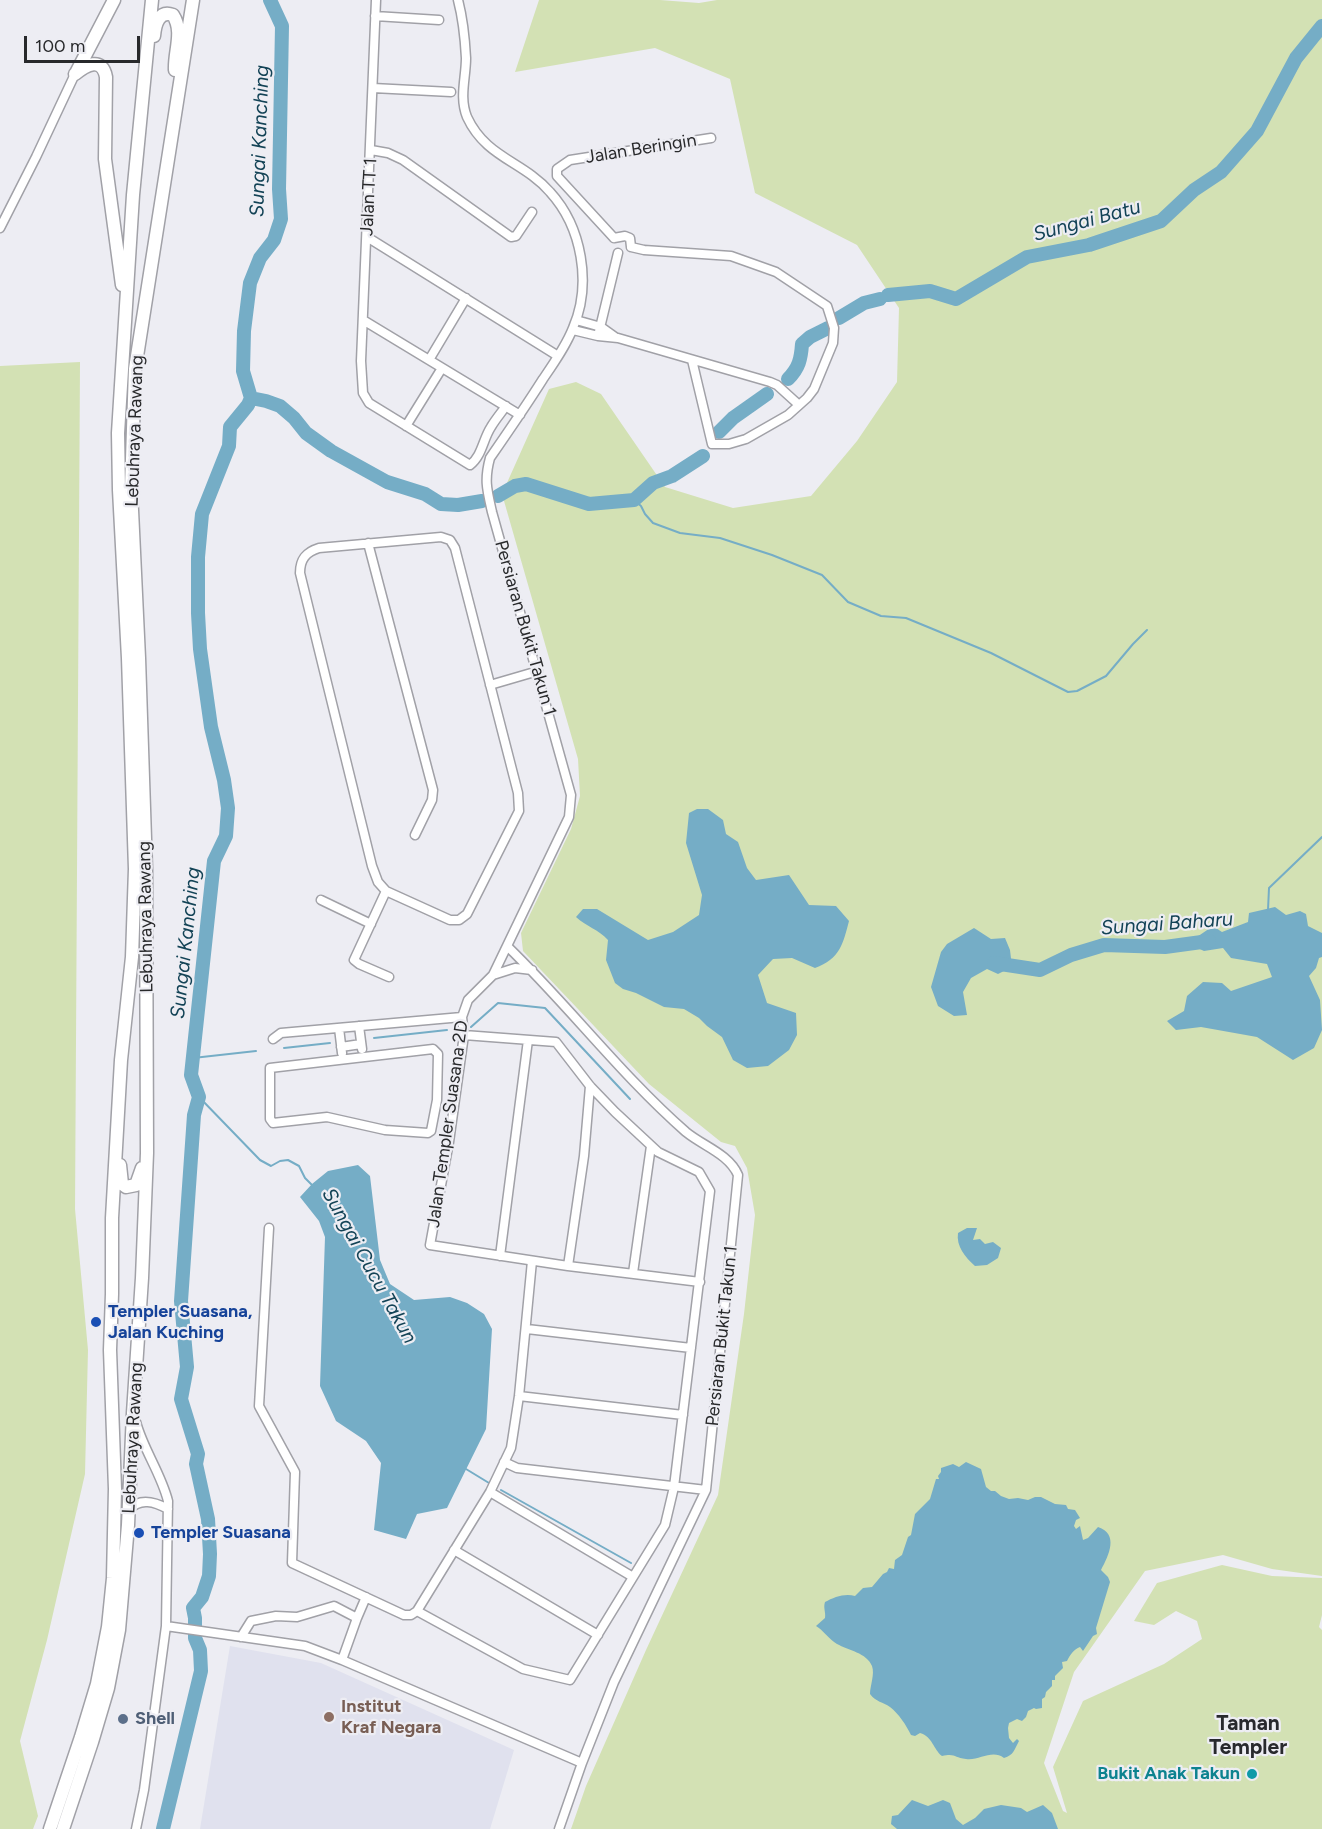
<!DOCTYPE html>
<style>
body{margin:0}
#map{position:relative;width:1322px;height:1829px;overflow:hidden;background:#ededf3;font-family:Figtree,sans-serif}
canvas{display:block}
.scale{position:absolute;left:24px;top:36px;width:116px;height:27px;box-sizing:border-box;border:3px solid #28292b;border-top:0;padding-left:8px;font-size:18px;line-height:21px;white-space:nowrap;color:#28292b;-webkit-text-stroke:4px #ededf3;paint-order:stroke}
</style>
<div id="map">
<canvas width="1322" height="1829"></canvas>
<div class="scale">100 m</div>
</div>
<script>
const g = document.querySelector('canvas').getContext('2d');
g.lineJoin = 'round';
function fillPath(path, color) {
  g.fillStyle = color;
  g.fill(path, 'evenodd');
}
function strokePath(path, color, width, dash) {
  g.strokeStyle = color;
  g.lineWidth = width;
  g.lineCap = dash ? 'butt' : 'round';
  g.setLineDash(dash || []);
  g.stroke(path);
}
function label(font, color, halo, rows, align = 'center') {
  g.font = font + ' Figtree,sans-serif';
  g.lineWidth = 4.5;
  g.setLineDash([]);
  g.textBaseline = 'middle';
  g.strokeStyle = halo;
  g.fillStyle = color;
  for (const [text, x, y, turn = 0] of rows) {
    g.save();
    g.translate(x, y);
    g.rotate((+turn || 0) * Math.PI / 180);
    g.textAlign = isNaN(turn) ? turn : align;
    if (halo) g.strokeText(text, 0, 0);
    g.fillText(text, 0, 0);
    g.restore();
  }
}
fillPath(new Path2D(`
 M 230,1646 L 321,1663 L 514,1750 L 490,1829 L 200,1829 Z`), '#e0e1ee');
fillPath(new Path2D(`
 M 539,0 L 660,0 L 699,3 L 717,0 L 1322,0 L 1322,1576 L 1272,1569 L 1223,1555 L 1145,1571 L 1074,1672 L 1044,1763 L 1063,1811 L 1067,1813 L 1053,1767 L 1083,1701 L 1164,1664 L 1202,1639 L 1197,1621 L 1176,1611 L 1154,1625 L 1134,1621 L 1157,1583 L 1222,1565 L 1272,1576 L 1322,1578 L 1322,1615 L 1319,1627 L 1322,1630 L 1322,1829 L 571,1829 L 586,1786 L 646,1650 L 718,1495 L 744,1314 L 755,1215 L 747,1168 L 735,1146 L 721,1142 L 649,1084 L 523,951 L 521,933 L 571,829 L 580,796 L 578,759 L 502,494 L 549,389 L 576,382 L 601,394 L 665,487 L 733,508 L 811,496 L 857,441 L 897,382 L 899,308 L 857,245 L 755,193 L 730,79 L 655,48 L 515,72 Z
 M 80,362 L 75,1209 L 88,1350 L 85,1474 L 47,1640 L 20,1741 L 38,1816 L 33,1829 L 0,1829 L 0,366 Z`), '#d3e1b4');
fillPath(new Path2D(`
 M 697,809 L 708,809 L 723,820 L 726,834 L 738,842 L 747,868 L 756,880 L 789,875 L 809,905 L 836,906 L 849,921 C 843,944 840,959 815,968 L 792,958 L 773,959 L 758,975 L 767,1003 L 796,1013 L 797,1035 L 789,1050 L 768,1066 L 747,1068 L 733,1060 L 722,1037 L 707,1026 L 699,1018 L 684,1009 L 664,1007 L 636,993 L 623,989 L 615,983 L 606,960 L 608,940 C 598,929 587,927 576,917 L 583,909 L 597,909 L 648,940 L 673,932 L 699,915 L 702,895 L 686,843 L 689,813 Z
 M 1275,907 L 1286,915 L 1300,911 L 1306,914 L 1308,926 L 1322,933 L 1322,957 L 1319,958 L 1316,968 L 1309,976 L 1320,1000 L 1322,1030 L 1314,1048 L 1293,1060 L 1257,1037 L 1201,1027 L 1176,1030 L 1167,1021 L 1184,1011 L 1187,996 L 1203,982 L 1222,983 L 1231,991 L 1272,977 L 1267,964 L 1231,958 L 1223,948 L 1204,951 L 1191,945 L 1194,939 L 1213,926 L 1222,932 L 1248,922 L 1249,913 Z
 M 974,928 L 991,939 L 1005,938 L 1010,950 L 1012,967 L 998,974 L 987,969 L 971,978 L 963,992 L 967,1015 L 954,1016 L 938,1006 L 931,987 L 941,952 L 947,944 Z
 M 358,1165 L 370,1176 L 380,1260 L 390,1284 L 414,1300 L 450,1297 L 467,1303 L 484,1314 L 492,1329 L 486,1429 L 447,1508 L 417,1514 L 406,1539 L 374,1530 L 381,1463 L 366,1441 L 336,1421 L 320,1386 L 325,1237 L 319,1221 L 300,1197 L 312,1184 L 328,1171 Z
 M 967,1228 L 977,1228 L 973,1240 L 980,1239 L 985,1244 L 993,1242 L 1001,1248 L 998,1258 L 987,1265 L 975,1266 C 965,1257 956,1246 958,1233 Z
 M 966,1462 L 981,1469 L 986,1487 L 991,1491 L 995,1491 L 1001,1496 L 1009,1499 L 1018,1498 L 1028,1500 L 1035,1497 L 1041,1497 L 1055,1504 L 1066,1505 L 1068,1509 L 1075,1510 L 1080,1518 L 1076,1520 L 1074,1526 L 1076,1529 L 1080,1526 L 1083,1540 L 1088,1538 L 1098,1527 C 1119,1534 1109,1555 1101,1570 L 1108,1577 L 1110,1582 L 1096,1628 L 1097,1634 L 1093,1636 L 1083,1651 L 1080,1647 C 1074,1649 1070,1655 1067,1661 L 1062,1662 L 1063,1668 L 1055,1676 L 1055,1680 L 1052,1680 L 1052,1686 L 1046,1692 L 1045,1697 L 1042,1699 L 1042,1708 L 1036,1709 L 1034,1708 L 1028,1711 L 1026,1717 L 1022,1721 L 1017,1719 L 1009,1723 L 1008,1728 L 1009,1738 L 1013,1743 L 1017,1739 L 1019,1741 C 1014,1750 1014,1755 1004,1758 C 992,1749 979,1761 966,1759 C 954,1758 956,1753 942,1756 C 933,1749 933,1737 920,1733 L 915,1736 L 911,1735 C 906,1725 899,1714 890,1707 C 883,1702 876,1702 870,1694 C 870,1686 875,1674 872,1666 C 867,1653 848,1650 837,1644 C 829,1639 823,1630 816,1626 L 825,1618 C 826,1612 823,1608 825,1602 C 834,1597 845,1593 855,1596 L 863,1588 L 872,1587 L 883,1574 L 887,1572 L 889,1568 L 894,1569 L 895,1560 L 902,1555 L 908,1537 L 911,1535 L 915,1514 L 930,1499 L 936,1479 L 939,1479 L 938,1476 L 941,1472 L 941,1468 L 953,1464 L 959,1467 Z
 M 912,1800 L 928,1806 L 943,1800 L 950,1803 L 956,1819 L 963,1825 L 975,1818 L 984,1809 L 1001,1805 L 1021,1808 L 1027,1812 L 1043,1805 L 1052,1813 L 1058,1829 L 897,1829 L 891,1824 L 892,1816 L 898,1815 Z`), '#75adc6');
strokePath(new Path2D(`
 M 634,500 L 641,506 L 645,514 L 653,523 L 680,533 L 720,538 L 772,555 L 822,575 L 848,602 L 881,616 L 906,618 L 991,653 L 1068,692 L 1077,691 L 1106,676 L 1133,644 L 1147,630
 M 1268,910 L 1269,888 L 1322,837
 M 471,1027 L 498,1003 L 545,1008 L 630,1099
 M 374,1038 L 447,1030
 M 284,1048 L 330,1043
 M 193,1058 L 256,1051
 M 199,1097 L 260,1160 L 271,1166 L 280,1161 L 288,1160 L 299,1166 L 305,1178 L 314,1187
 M 466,1469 L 489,1483
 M 501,1490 L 631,1563`), '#75adc6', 2);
strokePath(new Path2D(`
 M 888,295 L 930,291 L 956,299 L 1027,257 L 1089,245 L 1161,221 L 1194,190 L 1221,172 L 1257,131 L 1296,58 L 1322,26
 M 839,318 L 864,303 L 880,299
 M 788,379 C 799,368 801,359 802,344 L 810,337 L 828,328
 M 251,398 L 266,401 L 280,406 L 294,418 L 306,433 L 331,451 L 387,482 L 425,494 L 441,504 L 458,505 L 482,501
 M 719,432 L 733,418 L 767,394
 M 498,496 L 515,486 L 526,484 L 589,504 L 634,500 L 653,483 L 672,476 L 703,456
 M 994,963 L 1040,970 L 1071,955 L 1104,945 L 1165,947 L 1209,941
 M 163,1829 L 201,1671 L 200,1650 L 195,1638 L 195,1618 L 193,1608 L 202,1597 L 209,1576 L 210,1554 L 208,1519 L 196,1464 L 198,1454 L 181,1399 L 187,1367 L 181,1301 L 194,1115 L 199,1097 L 191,1075 L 214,861 L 226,836 L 228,808 L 224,780 L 211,727 L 200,649 L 198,613 L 198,557 L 202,514 L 229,446 L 230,427 L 248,405 L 251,398 L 243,371 L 244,331 L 250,283 L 260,258 L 274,240 L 281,219 L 279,189 L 282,26 L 270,0`), '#75adc6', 14);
const minor = new Path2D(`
 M 376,0 L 361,361 L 363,393 L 369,403 L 470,465 C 482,456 483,439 491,427 C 495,420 501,413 506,406
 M 458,0 C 463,19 465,39 466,58 C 466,78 459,97 467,117 C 486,158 523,161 550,192 C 582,227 592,284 573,328 C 566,346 554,363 543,379 C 526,406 508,432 490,458 C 484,480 487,490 492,512 L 571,795 L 569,817 L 493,975 L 468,1000 L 462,1017 L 464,1035 L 449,1142 L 430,1245 L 568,1266 L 700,1282
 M 375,16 L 439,20
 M 373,88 L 451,92
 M 371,150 L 388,153 L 403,160 L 511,237 L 516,236 L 532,212
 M 0,228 L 36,157 L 75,74
 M 367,237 L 558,356
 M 614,238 L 557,176 L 557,169 L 570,160 L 711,138
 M 614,238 L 625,236 L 630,238 L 631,247
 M 631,247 L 644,250 L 731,256 L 776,272 L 827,306 L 834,328 L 833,343 L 814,389 L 807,398 L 788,415 L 746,439 L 729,444 L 712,444 L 692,360
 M 363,320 L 520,415
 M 576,320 L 601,327 L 615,337
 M 573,330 L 598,336 L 618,338 L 770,382 L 777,385 L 799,405
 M 598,336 L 618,253
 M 429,360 L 466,298
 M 406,426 L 442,368
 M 441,537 L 450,540 L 455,548 L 518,793 L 519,811 L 467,914 L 459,920 L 450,920 L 386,891 L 378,882 L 372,866 L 300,573 C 300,559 306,552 319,548 Z
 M 368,543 L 433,790 L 432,800 L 415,835
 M 490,685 L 538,671
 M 386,891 L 354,960 L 359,964 L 389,977
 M 321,900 L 371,924
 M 507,946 C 569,1006 621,1075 686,1132 C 703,1146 729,1154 738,1175 L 706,1490 L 614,1682 L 582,1763 L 559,1829
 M 493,975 L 515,968 L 532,970
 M 359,1026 L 362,1049
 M 339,1028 L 342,1053
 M 273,1039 L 281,1033 L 462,1017
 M 341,1047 L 361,1044
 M 433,1049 L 438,1054 L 437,1100 L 431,1131 L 428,1133 L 385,1130 L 327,1117 L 273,1123 L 270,1119 L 270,1068 Z
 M 269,1228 L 259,1406 L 295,1472 L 292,1563 L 404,1615 L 411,1615 L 417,1611 L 490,1492 L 511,1448 L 519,1396 L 532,1261
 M 500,1256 L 528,1040
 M 568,1266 L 584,1156 L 590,1086
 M 633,1273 L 651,1146
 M 527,1329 L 691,1348
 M 519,1396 L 683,1415
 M 136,1422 C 143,1449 161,1473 168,1501 L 166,1626 L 144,1790 L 136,1829
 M 504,1462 L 517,1468 L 706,1490
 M 490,1492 L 633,1577
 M 129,1510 C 140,1497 155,1502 168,1509
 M 454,1550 L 598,1635
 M 417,1611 L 523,1669 L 570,1680 L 665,1525 L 674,1487 L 710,1191 L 699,1172 L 658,1152 L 615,1112 L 590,1086 L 556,1042 L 464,1035
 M 166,1626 L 305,1646 L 342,1660 L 582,1763
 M 241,1637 L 251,1621 L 276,1616 L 297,1617 L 334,1606 L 357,1618
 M 342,1660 L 357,1618 L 366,1597`);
const highway = new Path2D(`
 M 154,36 C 155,24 159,10 173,15 C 184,32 174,51 175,70
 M 76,73 L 114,0
 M 75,74 C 86,65 102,56 106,77 L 105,159 L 122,285
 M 120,1165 L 122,1184 L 126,1187 L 136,1185 L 142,1168
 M 50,1829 L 81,1737 L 97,1684 L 108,1627 L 113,1578 L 115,1489 L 110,1350 L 112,1294 L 112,1218 L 121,1060 L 132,957 L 135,869 L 128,658 L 119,490 L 118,433 L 133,195 L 152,0
 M 63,1829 L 92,1742 L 108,1688 L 119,1630 L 128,1525 L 133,1413 L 142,1278 L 147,1153 L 146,869 L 139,658 L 131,489 L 135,369 L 193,0`);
strokePath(minor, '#a1a1a7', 11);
strokePath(highway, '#a1a1a7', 15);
strokePath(minor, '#fff', 8);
strokePath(highway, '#fff', 12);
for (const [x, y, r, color] of [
 [96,1322,6,"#1a4fb4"],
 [139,1533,6,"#1a4fb4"],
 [329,1717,6,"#8d6e63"],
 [123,1719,6,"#5c6f8a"],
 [1252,1774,6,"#0f9aa8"]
]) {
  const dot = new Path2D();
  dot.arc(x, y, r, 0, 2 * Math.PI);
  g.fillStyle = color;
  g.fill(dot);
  strokePath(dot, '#ededf3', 2);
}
label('18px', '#28292b', '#ededf3', [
 ["Jalan Beringin",641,149,-9],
 ["Jalan TT 1",369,197,-87],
 ["Lebuhraya Rawang",135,431,-88],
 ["Persiaran Bukit Takun 1",525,628,74],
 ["Lebuhraya Rawang",146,917,-91],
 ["Jalan Templer Suasana 2D",448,1124,-82],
 ["Persiaran Bukit Takun 1",722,1336,-84],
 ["Lebuhraya Rawang",133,1438,-87]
]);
label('bold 18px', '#164399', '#ededf3', [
 ["Templer Suasana,",108,1312],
 ["Jalan Kuching",108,1333],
 ["Templer Suasana",151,1533]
], 'left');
label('bold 18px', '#785e54', '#ededf3', [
 ["Institut",341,1707],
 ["Kraf Negara",341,1728]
], 'left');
label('bold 18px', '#4e5e75', '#ededf3', [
 ["Shell",135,1719]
], 'left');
label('bold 18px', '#0d838f', '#ededf3', [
 ["Bukit Anak Takun",1240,1774]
], 'right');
label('italic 20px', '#134356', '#ededf3', [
 ["Sungai Kanching",260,141,-88],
 ["Sungai Batu",1087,221,-15],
 ["Sungai Baharu",1167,924,-4],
 ["Sungai Kanching",186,943,-84],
 ["Sungai Cucu Takun",369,1266,61]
]);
label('bold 21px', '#28292d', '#ededf3', [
 ["Taman",1248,1724],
 ["Templer",1248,1748]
]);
</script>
